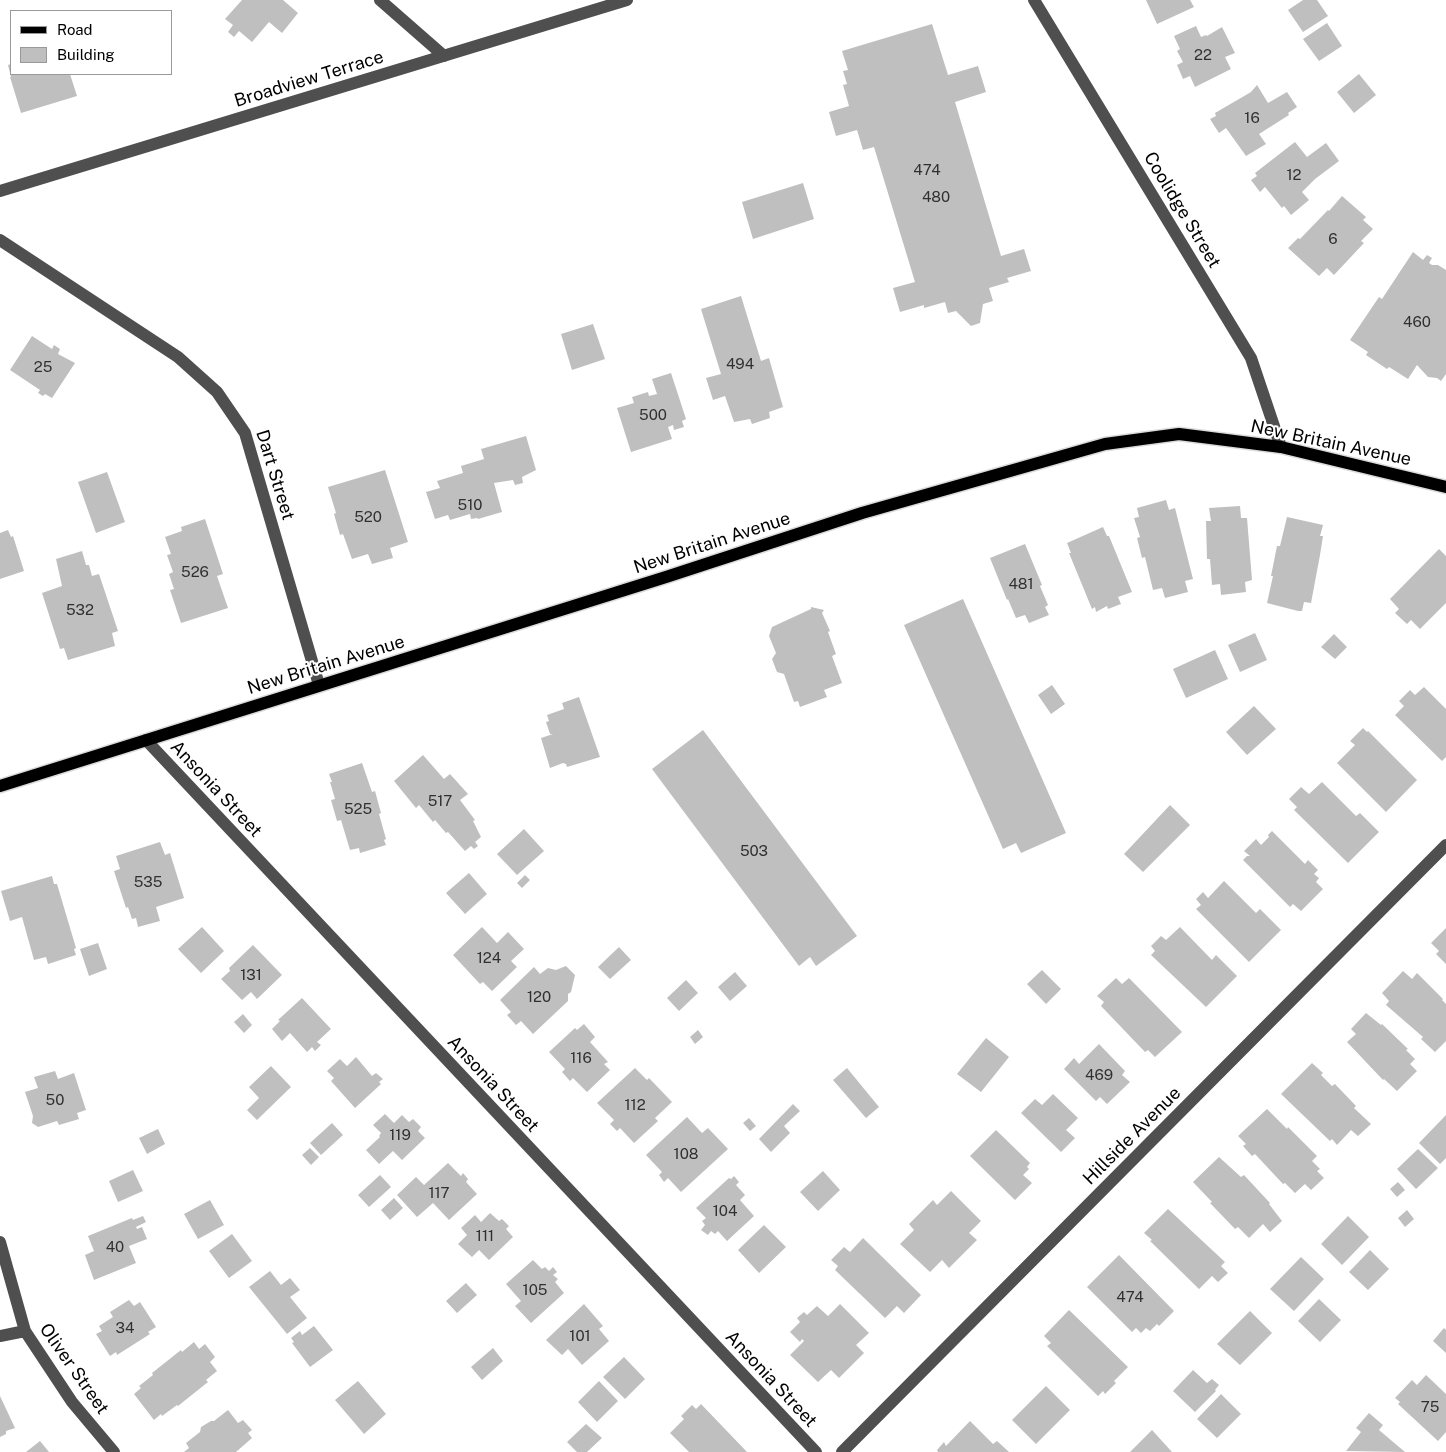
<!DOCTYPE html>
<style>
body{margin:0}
#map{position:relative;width:1446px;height:1452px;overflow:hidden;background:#fff;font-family:"Public Sans",sans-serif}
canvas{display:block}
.legend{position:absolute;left:10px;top:10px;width:162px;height:65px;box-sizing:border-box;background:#fff;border:1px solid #999;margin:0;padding:6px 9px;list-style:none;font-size:15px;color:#000}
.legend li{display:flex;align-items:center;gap:10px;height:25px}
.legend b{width:25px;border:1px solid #999}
</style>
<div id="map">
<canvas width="1446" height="1452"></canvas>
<ul class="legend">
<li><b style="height:6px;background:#000"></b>Road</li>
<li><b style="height:14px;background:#bfbfbf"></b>Building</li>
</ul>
</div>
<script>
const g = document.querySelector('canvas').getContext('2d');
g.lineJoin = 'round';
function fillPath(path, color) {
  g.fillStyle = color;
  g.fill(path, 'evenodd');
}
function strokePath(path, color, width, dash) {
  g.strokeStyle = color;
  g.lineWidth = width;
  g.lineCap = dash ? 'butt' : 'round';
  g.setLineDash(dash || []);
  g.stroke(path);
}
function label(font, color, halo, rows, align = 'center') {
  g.font = font + ' "Public Sans",sans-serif';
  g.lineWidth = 4;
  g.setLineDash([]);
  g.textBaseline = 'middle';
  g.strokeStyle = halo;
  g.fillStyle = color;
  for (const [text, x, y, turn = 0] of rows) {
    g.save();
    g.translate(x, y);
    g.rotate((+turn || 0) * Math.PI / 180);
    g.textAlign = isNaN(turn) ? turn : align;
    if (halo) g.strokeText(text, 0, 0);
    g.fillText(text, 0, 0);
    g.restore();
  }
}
fillPath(new Path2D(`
 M 242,0 L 283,0 L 298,13 L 282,33 L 269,22 L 252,42 L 239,31 L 234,37 L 228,32 L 233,25 L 225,19 Z
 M 1146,0 L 1190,0 L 1194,7 L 1157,24 Z
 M 1303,0 L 1317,0 L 1328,16 L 1303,32 L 1288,10 Z
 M 1327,23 L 1342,46 L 1319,61 L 1303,39 Z
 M 932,24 L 948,75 L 978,66 L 986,92 L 955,102 L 1001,256 L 1024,249 L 1031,271 L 1007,278 L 1009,282 L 989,288 L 993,301 L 983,304 L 980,323 L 971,326 L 956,311 L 948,313 L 945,302 L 924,308 L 924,305 L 900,312 L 893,288 L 915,282 L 874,147 L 863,150 L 857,130 L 836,136 L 829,112 L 849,106 L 843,85 L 847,84 L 843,71 L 848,70 L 842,51 Z
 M 1196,26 L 1201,37 L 1206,35 L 1207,36 L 1222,27 L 1235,53 L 1225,57 L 1231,69 L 1195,87 L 1190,76 L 1183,79 L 1177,65 L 1183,62 L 1177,51 L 1180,49 L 1174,36 Z
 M 11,64 L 11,74 L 70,74 L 77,96 L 21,113 L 10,77 L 11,77 L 8,65 Z
 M 1359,74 L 1376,95 L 1354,113 L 1337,92 Z
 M 1257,85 L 1268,103 L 1287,92 L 1297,107 L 1288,113 L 1289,115 L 1259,134 L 1266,144 L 1246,156 L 1226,128 L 1219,133 L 1210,119 L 1216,116 L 1215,113 L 1251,92 Z
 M 1295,142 L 1307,157 L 1326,143 L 1339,161 L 1315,179 L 1302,192 L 1309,200 L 1291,215 L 1284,206 L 1282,208 L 1265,187 L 1260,192 L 1251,180 L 1257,176 L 1255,173 Z
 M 803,183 L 814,219 L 753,239 L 742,202 Z
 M 1342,196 L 1366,217 L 1363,220 L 1373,229 L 1361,241 L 1364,243 L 1334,275 L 1327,268 L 1319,276 L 1288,248 L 1298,238 L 1300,239 L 1328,210 L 1329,211 Z
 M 1413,252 L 1423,260 L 1427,255 L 1432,258 L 1429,263 L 1432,265 L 1438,265 L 1446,270 L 1446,374 L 1441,381 L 1437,378 L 1428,377 L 1417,365 L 1408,379 L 1389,367 L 1387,369 L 1366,355 L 1368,352 L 1350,340 L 1379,297 L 1382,299 Z
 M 741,296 L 761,361 L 769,358 L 783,407 L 769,412 L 770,418 L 752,424 L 750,419 L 734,422 L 725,396 L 713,400 L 706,378 L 721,374 L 701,309 Z
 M 593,324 L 605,359 L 572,370 L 561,334 Z
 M 32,336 L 52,349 L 54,345 L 60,349 L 58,354 L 75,363 L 52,398 L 45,394 L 43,396 L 38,393 L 40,390 L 10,370 Z
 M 671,373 L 686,419 L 682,421 L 684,427 L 674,430 L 673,425 L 668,427 L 672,439 L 631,452 L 617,408 L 634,403 L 632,397 L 648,392 L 649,396 L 657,394 L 652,379 Z
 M 526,436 L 536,470 L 522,477 L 523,483 L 515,485 L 513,480 L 494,483 L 502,512 L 478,519 L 477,518 L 471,519 L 470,514 L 450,520 L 448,515 L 435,519 L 426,492 L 440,488 L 437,481 L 463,473 L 461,466 L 484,459 L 481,449 Z
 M 385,470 L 408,542 L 390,548 L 393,558 L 372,564 L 368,554 L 352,559 L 343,534 L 340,535 L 334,514 L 336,513 L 328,487 Z
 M 107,472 L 125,522 L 96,533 L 78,482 Z
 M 1166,500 L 1169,510 L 1175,508 L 1193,579 L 1185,581 L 1188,592 L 1165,598 L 1162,588 L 1153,590 L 1145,557 L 1142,558 L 1137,538 L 1140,537 L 1134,518 L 1139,517 L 1137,508 Z
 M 1240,506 L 1241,518 L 1247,518 L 1252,580 L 1245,582 L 1246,592 L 1221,595 L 1220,584 L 1212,585 L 1210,559 L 1207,559 L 1206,521 L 1211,521 L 1209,508 Z
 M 1287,517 L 1323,525 L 1320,536 L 1323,536 L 1320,555 L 1311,603 L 1304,602 L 1302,611 L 1298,611 L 1267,603 L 1273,576 L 1271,576 L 1277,546 L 1280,546 Z
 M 205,519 L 223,574 L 217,576 L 228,608 L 181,623 L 170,590 L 174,589 L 169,574 L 173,572 L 167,555 L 171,554 L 165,537 L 182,531 L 181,527 Z
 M 1103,527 L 1107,536 L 1109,536 L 1132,592 L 1118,597 L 1121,604 L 1108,609 L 1107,606 L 1096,612 L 1095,607 L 1092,609 L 1069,553 L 1071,553 L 1067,543 Z
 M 8,530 L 11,537 L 13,536 L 24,571 L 0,579 L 0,533 Z
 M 1025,544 L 1042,585 L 1040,586 L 1048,605 L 1045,607 L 1049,615 L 1029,623 L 1025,615 L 1016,618 L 1008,599 L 1007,600 L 990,558 Z
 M 1439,549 L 1446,556 L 1446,603 L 1420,629 L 1411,620 L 1407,624 L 1395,613 L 1399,609 L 1390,599 Z
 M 82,551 L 86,565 L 89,565 L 92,576 L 99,574 L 118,631 L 112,633 L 115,646 L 68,660 L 64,648 L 60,649 L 42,593 L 62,586 L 56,559 Z
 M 963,599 L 1066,833 L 1021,853 L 1016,843 L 1003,849 L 904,625 Z
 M 811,607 L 824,610 L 822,613 L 830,631 L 828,632 L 836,654 L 832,656 L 842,683 L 824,690 L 827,697 L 800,707 L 798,701 L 794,702 L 784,674 L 777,672 L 772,659 L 776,653 L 769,636 L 772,627 L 811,609 Z
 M 1255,633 L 1267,660 L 1240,672 L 1228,645 Z
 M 1334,634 L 1347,647 L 1335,659 L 1321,647 Z
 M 1215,650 L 1228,679 L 1186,698 L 1173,669 Z
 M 1052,685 L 1065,704 L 1051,714 L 1038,695 Z
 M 1424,687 L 1446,709 L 1446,757 L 1442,761 L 1395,715 L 1404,706 L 1399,701 L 1410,690 L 1415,695 Z
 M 579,697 L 600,757 L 567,767 L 566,764 L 563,763 L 550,768 L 541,738 L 553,734 L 550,734 L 546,722 L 549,721 L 547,715 L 564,709 L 562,703 Z
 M 1254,706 L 1276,729 L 1247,755 L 1226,732 Z
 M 1363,728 L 1367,732 L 1368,731 L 1417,780 L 1386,812 L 1337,763 L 1355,745 L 1350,741 Z
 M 703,730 L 857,936 L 816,966 L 810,957 L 799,966 L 652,769 Z
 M 423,755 L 444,779 L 450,774 L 468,794 L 460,800 L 475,820 L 473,821 L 481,837 L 475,842 L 478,846 L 474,849 L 471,846 L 465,851 L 448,832 L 446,833 L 435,820 L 433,822 L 419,805 L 416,808 L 394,781 Z
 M 362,763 L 372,792 L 375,791 L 381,813 L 379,814 L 386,839 L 384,840 L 386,845 L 360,853 L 359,848 L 350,850 L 341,820 L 337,821 L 331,800 L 335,799 L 330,782 L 332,782 L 329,774 Z
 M 1322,782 L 1356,816 L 1360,813 L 1379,832 L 1348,863 L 1294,810 L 1297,807 L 1289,799 L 1301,787 L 1309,794 Z
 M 1170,805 L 1190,825 L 1143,872 L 1124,854 Z
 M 524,829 L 544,851 L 517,875 L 497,854 Z
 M 1272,831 L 1305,864 L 1308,860 L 1318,870 L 1314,874 L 1319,878 L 1316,882 L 1323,889 L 1301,911 L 1293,904 L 1290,907 L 1243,860 L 1247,856 L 1250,856 L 1244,851 L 1256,839 L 1261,845 L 1269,837 L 1268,835 Z
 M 160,842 L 165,855 L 170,853 L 184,898 L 156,907 L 160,921 L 138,927 L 136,918 L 132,919 L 128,907 L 126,908 L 114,871 L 120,869 L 116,856 Z
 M 469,873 L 487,894 L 465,914 L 446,893 Z
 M 525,875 L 530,880 L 522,888 L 517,883 Z
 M 52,876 L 54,884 L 57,884 L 76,948 L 74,949 L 76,955 L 48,964 L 46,957 L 34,960 L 22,917 L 10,921 L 1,891 Z
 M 1224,881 L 1256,913 L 1260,909 L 1281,930 L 1249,962 L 1196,909 L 1201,905 L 1196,899 L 1203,892 L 1208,898 Z
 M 202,927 L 224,951 L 201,973 L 178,949 Z
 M 482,927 L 497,943 L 508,932 L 524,949 L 511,961 L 517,967 L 492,991 L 483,982 L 480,984 L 453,955 Z
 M 1180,927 L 1212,960 L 1216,955 L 1237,976 L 1206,1007 L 1151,955 L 1155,951 L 1151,946 L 1161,936 L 1166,940 Z
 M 1446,928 L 1446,964 L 1436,954 L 1439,951 L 1431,943 Z
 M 98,943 L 107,969 L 89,976 L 80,949 Z
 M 253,945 L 282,975 L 257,999 L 251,992 L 242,1000 L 221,979 L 230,971 L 229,968 Z
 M 619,947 L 631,960 L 610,979 L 598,967 Z
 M 566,966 L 575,975 L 571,992 L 568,994 L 568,1001 L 533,1034 L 521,1021 L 516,1025 L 507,1015 L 511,1012 L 500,1000 L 534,967 L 540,974 L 548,968 L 556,970 Z
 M 1042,970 L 1061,989 L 1046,1004 L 1027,984 Z
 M 1403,971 L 1412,979 L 1417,973 L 1443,999 L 1442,1000 L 1446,1004 L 1446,1041 L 1435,1052 L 1421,1039 L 1423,1037 L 1386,1005 L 1389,1001 L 1382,993 Z
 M 735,972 L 747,986 L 730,1001 L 718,987 Z
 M 1116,978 L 1122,984 L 1129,978 L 1182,1032 L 1155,1057 L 1148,1050 L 1145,1052 L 1101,1006 L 1104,1002 L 1097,996 Z
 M 686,980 L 698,993 L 679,1011 L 667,998 Z
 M 302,998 L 331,1029 L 317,1042 L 321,1045 L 315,1051 L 312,1047 L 307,1052 L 290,1033 L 282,1041 L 272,1029 L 280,1021 L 278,1020 Z
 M 1366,1013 L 1381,1025 L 1382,1024 L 1408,1049 L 1406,1050 L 1415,1059 L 1410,1064 L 1417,1071 L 1397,1091 L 1384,1079 L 1383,1080 L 1347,1042 L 1356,1034 L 1351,1029 Z
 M 243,1014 L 252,1025 L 244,1033 L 234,1022 Z
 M 584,1024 L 595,1037 L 590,1042 L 608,1062 L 604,1064 L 610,1070 L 587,1092 L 573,1078 L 570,1081 L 562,1072 L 565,1069 L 549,1052 L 575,1028 L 577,1030 Z
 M 698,1030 L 703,1037 L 695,1044 L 690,1037 Z
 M 986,1038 L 1009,1057 L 981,1092 L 957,1074 Z
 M 1099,1044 L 1125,1071 L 1122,1075 L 1130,1082 L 1107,1104 L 1100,1097 L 1096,1101 L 1064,1069 L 1074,1058 L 1079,1064 Z
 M 356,1057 L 372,1076 L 376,1073 L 383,1079 L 379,1082 L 381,1084 L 355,1108 L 331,1081 L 334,1078 L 327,1071 L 340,1059 L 347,1066 Z
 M 1312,1063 L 1323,1073 L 1321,1075 L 1332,1086 L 1335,1084 L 1356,1106 L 1354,1108 L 1371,1124 L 1358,1136 L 1351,1130 L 1337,1145 L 1332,1139 L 1330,1141 L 1281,1094 Z
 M 271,1066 L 291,1087 L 257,1120 L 247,1110 L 259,1098 L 249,1087 Z
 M 635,1068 L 647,1080 L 649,1078 L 672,1102 L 655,1118 L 658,1121 L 634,1143 L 620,1128 L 617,1131 L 610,1124 L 614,1120 L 597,1103 Z
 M 847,1068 L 879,1107 L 866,1118 L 833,1080 Z
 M 55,1071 L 58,1079 L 74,1073 L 86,1110 L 77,1113 L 79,1119 L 59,1125 L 57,1121 L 38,1127 L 32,1123 L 33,1116 L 25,1092 L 38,1088 L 34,1077 Z
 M 1053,1094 L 1078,1118 L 1066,1130 L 1075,1138 L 1061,1152 L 1021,1113 L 1035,1099 L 1042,1105 Z
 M 793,1104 L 800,1111 L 784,1126 L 790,1133 L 771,1152 L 759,1139 Z
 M 1267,1109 L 1287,1129 L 1288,1127 L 1317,1156 L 1312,1161 L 1320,1169 L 1317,1171 L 1324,1178 L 1311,1190 L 1305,1184 L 1295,1193 L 1285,1183 L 1283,1184 L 1255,1154 L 1252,1156 L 1243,1146 L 1246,1144 L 1238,1136 Z
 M 385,1114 L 394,1123 L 402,1115 L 409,1122 L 413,1119 L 421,1127 L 418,1131 L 425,1138 L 402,1160 L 393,1151 L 379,1164 L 366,1150 L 380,1137 L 379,1136 L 381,1133 L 373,1125 Z
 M 1446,1115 L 1446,1158 L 1440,1164 L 1419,1143 Z
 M 687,1117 L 702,1133 L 708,1128 L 728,1149 L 681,1192 L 668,1178 L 664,1182 L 659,1175 L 662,1172 L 646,1155 Z
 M 749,1118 L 756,1126 L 750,1131 L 743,1123 Z
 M 332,1123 L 343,1135 L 321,1155 L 310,1143 Z
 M 158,1129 L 165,1144 L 147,1154 L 139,1138 Z
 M 996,1130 L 1030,1163 L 1027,1167 L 1029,1169 L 1023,1175 L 1032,1183 L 1015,1200 L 970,1156 Z
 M 310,1148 L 319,1157 L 311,1165 L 302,1155 Z
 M 1418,1149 L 1438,1168 L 1416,1189 L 1397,1169 Z
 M 1219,1157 L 1241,1177 L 1244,1175 L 1270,1203 L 1269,1204 L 1282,1221 L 1270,1232 L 1263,1224 L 1249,1238 L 1238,1227 L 1235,1229 L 1210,1203 L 1212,1202 L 1193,1182 Z
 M 448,1163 L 461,1176 L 463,1173 L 468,1179 L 466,1182 L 477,1194 L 449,1220 L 433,1203 L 417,1217 L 397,1195 L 416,1177 L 424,1185 Z
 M 133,1170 L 143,1191 L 118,1202 L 109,1181 Z
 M 823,1171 L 840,1190 L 818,1211 L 800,1192 Z
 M 380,1175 L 391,1187 L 369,1207 L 358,1195 Z
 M 734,1176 L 739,1182 L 736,1185 L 745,1195 L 740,1200 L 754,1216 L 727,1241 L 718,1231 L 715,1234 L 711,1231 L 708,1235 L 701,1230 L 705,1225 L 702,1221 L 706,1218 L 696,1208 L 729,1178 L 731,1179 Z
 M 1398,1182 L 1405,1190 L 1397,1197 L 1390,1189 Z
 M 951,1191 L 981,1221 L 969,1233 L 977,1240 L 949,1268 L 942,1260 L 930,1272 L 900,1244 L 914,1230 L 909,1224 L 933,1200 L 937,1205 Z
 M 394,1198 L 403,1208 L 390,1220 L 381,1210 Z
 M 210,1200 L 224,1225 L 198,1239 L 184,1214 Z
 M 1168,1209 L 1225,1262 L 1221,1266 L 1228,1273 L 1218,1282 L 1212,1276 L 1199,1289 L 1150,1241 L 1152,1240 L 1144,1233 Z
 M 1407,1210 L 1414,1219 L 1405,1227 L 1398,1218 Z
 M 490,1213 L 499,1221 L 502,1219 L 509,1226 L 506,1229 L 513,1237 L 489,1260 L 479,1250 L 472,1257 L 458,1244 L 467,1235 L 461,1228 L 475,1215 L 481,1222 Z
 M 143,1216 L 146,1222 L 136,1227 L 137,1229 L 142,1227 L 147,1239 L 129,1246 L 136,1263 L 94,1280 L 85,1255 L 94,1251 L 88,1236 L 132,1218 L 133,1220 Z
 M 1348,1216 L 1369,1237 L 1342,1265 L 1321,1244 Z
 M 764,1225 L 786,1247 L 759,1273 L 738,1250 Z
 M 232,1234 L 252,1261 L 229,1278 L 209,1251 Z
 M 863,1238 L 921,1295 L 904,1313 L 897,1306 L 885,1318 L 835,1270 L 838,1266 L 831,1260 L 844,1247 L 850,1252 Z
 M 1370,1250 L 1389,1269 L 1368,1290 L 1349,1272 Z
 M 1119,1255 L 1174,1311 L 1159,1326 L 1157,1324 L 1150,1331 L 1146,1328 L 1141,1333 L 1136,1328 L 1132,1332 L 1087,1287 Z
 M 1301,1257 L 1324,1279 L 1294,1311 L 1270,1289 Z
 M 533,1260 L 542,1269 L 545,1267 L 549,1271 L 553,1267 L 557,1272 L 553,1275 L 558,1279 L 555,1282 L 564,1293 L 531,1323 L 515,1306 L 521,1301 L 506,1284 Z
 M 270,1271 L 281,1285 L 290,1278 L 300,1290 L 290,1297 L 307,1318 L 287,1334 L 249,1287 Z
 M 466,1283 L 477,1295 L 457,1313 L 446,1301 Z
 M 1319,1299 L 1341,1320 L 1320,1342 L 1298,1321 Z
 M 129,1300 L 134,1306 L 140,1302 L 156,1327 L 148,1332 L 150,1334 L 117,1355 L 116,1352 L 110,1356 L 96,1334 L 102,1331 L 99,1326 L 113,1317 L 110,1312 Z
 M 584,1304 L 603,1326 L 599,1329 L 609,1341 L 582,1365 L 568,1349 L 562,1355 L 546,1340 Z
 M 840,1304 L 869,1333 L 856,1345 L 864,1353 L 839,1378 L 831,1370 L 818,1382 L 790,1355 L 804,1341 L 802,1339 L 800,1342 L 790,1332 L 800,1322 L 797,1318 L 804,1312 L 807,1315 L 817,1306 L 828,1316 Z
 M 1069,1310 L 1128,1367 L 1114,1381 L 1116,1383 L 1105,1394 L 1103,1391 L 1098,1396 L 1047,1346 L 1051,1343 L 1044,1336 Z
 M 1250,1311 L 1272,1333 L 1240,1365 L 1217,1344 Z
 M 314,1326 L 333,1350 L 310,1367 L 292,1343 L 294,1342 L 291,1338 L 300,1331 L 302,1335 Z
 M 1444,1328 L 1446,1330 L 1446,1353 L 1433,1341 Z
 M 194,1342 L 199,1349 L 205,1344 L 215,1357 L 210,1362 L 217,1371 L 206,1380 L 208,1382 L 178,1406 L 177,1405 L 162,1416 L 161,1414 L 154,1420 L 134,1394 L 141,1388 L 139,1386 L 153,1375 L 152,1373 L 181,1350 L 182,1352 Z
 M 493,1348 L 503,1361 L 482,1380 L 471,1367 Z
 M 624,1357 L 645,1379 L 625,1399 L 603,1377 Z
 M 1193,1370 L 1207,1383 L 1212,1379 L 1219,1385 L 1215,1390 L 1216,1391 L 1195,1412 L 1173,1391 Z
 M 1426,1375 L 1446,1394 L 1446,1432 L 1438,1441 L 1398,1404 L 1400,1402 L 1395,1398 L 1412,1380 L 1417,1385 Z
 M 358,1381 L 386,1414 L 364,1434 L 335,1400 Z
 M 599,1381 L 618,1401 L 597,1422 L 578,1402 Z
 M 1046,1386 L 1070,1410 L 1036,1444 L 1012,1420 Z
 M 1221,1394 L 1241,1414 L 1217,1438 L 1197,1419 Z
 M 0,1396 L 15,1428 L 6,1431 L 6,1434 L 0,1437 Z
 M 701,1404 L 747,1452 L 689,1452 L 670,1433 L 684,1419 L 681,1416 L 692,1405 L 696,1409 Z
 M 228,1410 L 238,1423 L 243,1420 L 252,1430 L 248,1433 L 252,1438 L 236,1452 L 184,1452 L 189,1448 L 186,1443 L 200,1432 L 201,1427 L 211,1421 L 214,1421 Z
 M 1369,1413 L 1383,1425 L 1379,1430 L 1405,1452 L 1346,1451 L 1361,1432 L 1356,1428 Z
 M 970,1421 L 993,1444 L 997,1441 L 1009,1452 L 938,1452 L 937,1450 L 944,1442 L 946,1446 Z
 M 586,1424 L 602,1438 L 587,1452 L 577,1452 L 567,1442 Z
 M 1152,1430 L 1172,1452 L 1130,1452 Z
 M 40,1441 L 49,1452 L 26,1452 Z`), '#bfbfbf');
const major = new Path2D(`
 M 0,786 L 666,577 L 862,513 L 1105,444 L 1179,434 L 1281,447 L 1446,487`);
strokePath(major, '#dbdbdb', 15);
strokePath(new Path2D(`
 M 380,0 L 444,56
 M 1034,0 L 1251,358 L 1281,447
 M 0,191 L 627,0
 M 0,240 L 178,357 L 217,392 L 245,433 L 319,685
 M 146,740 L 816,1452
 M 0,1242 L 25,1331 L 72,1402 L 114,1452
 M 0,1336 L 25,1331
 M 842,1452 L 1446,845`), '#4f4f4f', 12);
strokePath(major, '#000', 12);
label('15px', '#303030', null, [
 ["22",1203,55],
 ["16",1252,118],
 ["474",927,170],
 ["12",1294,175],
 ["480",936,197],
 ["6",1333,239],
 ["460",1417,322],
 ["494",740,364],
 ["25",43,367],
 ["500",653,415],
 ["510",470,505],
 ["520",368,517],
 ["526",195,572],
 ["481",1021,584],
 ["532",80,610],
 ["517",440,801],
 ["525",358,809],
 ["503",754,851],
 ["535",148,882],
 ["124",489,958],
 ["131",251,975],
 ["120",539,997],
 ["116",581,1058],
 ["469",1099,1075],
 ["50",55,1100],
 ["112",635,1105],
 ["119",400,1135],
 ["108",686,1154],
 ["117",439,1193],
 ["104",725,1211],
 ["111",485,1236],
 ["40",115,1247],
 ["105",535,1290],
 ["474",1130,1297],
 ["34",125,1328],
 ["101",580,1336],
 ["75",1430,1407]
]);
label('18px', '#000', '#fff', [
 ["Broadview Terrace",309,79,-17],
 ["Coolidge Street",1182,210,59],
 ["New Britain Avenue",1331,443,12],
 ["Dart Street",275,475,73],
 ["New Britain Avenue",712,543,-18],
 ["New Britain Avenue",326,665,-17],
 ["Ansonia Street",216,789,47],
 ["Ansonia Street",493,1084,47],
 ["Hillside Avenue",1132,1136,-45],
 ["Oliver Street",74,1369,55],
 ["Ansonia Street",771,1379,47]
]);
</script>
